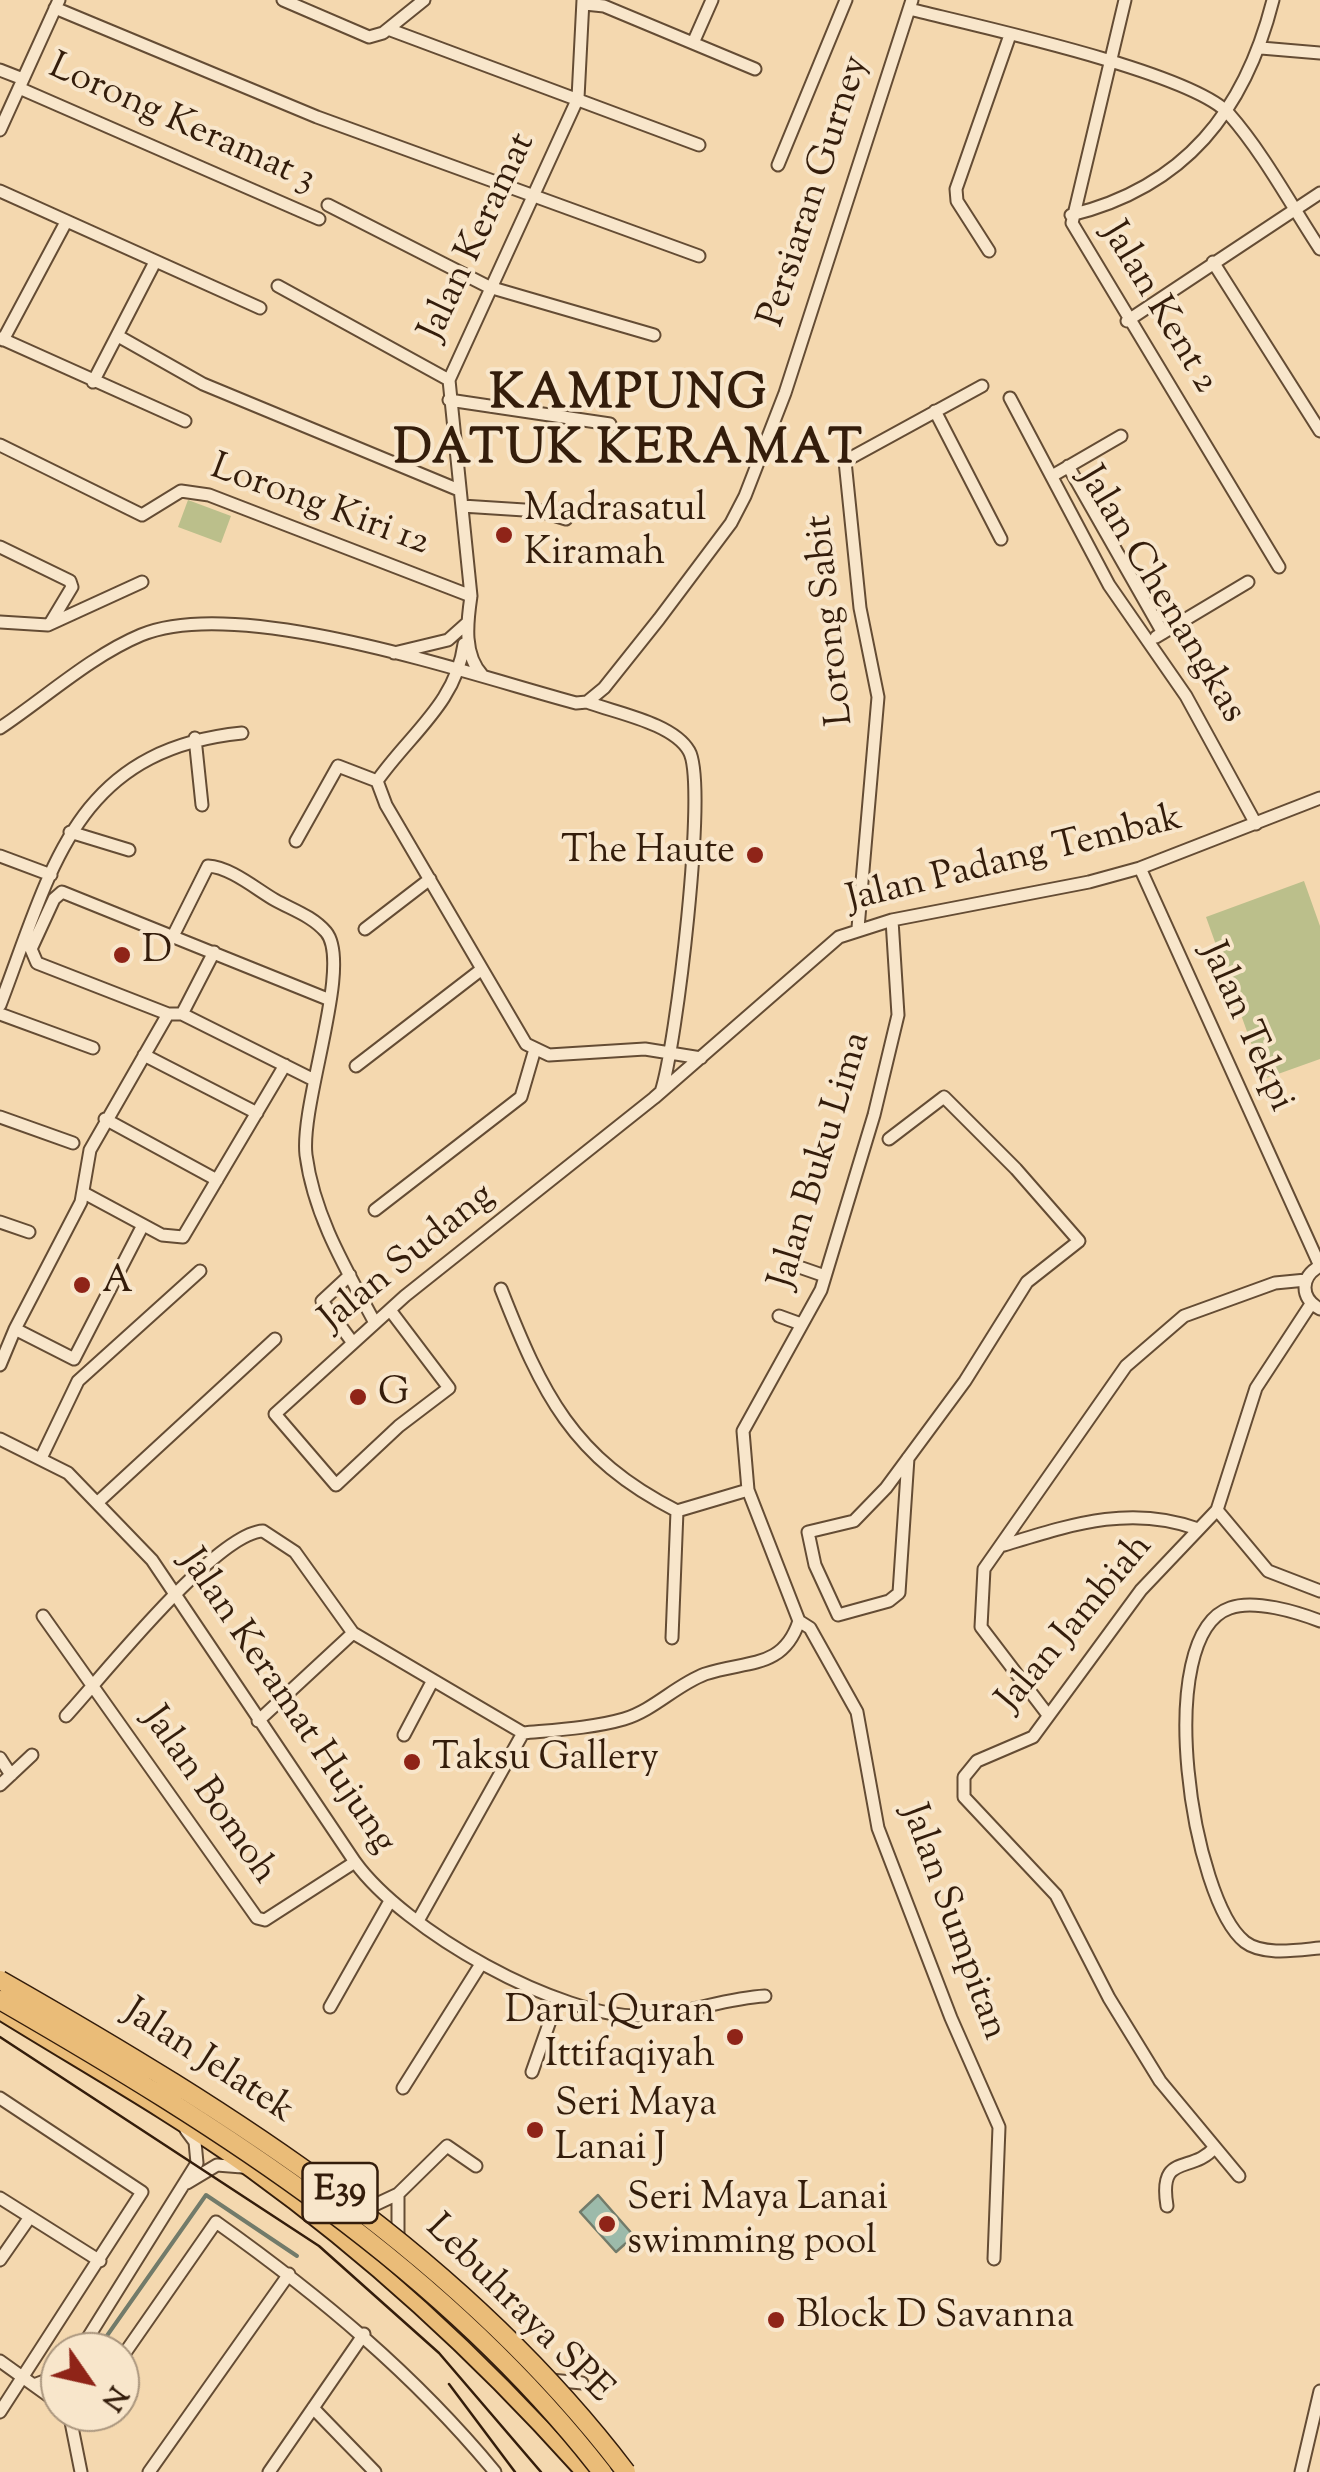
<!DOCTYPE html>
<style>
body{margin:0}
#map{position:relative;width:1320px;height:2472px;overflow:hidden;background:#f4d8af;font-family:"Sorts Mill Goudy",serif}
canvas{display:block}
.north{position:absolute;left:40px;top:2332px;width:100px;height:100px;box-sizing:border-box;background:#f8e6cb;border:2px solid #aa967e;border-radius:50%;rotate:124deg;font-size:28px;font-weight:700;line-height:40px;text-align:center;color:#341d0b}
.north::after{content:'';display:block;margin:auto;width:35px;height:45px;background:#8f2418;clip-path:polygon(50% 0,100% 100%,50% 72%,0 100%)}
</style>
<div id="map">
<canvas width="1320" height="2472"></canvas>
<div class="north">N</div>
</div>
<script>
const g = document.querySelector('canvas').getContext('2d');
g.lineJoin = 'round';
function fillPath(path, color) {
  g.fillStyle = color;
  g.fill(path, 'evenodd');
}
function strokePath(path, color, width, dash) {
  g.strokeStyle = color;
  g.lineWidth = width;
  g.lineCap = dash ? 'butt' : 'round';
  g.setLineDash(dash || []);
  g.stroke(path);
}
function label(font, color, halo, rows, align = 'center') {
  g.font = font + ' "Sorts Mill Goudy",serif';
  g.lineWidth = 8;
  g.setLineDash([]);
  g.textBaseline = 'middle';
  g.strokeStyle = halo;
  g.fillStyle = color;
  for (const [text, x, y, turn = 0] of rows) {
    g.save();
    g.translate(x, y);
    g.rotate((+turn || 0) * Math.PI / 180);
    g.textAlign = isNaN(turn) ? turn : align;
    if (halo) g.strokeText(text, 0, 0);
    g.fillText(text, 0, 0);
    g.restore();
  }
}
fillPath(new Path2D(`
 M 188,500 L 231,516 L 221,543 L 178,527 Z
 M 1304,881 L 1320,926 L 1320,1059 L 1264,1079 L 1206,917 Z`), '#bbbf8b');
const water = new Path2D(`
 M 598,2195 L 634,2236 L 616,2252 L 580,2212 Z`);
fillPath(water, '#9cbaaa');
strokePath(water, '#727b6a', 2.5);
strokePath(new Path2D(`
 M 99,2347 L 206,2195 L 297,2256`), '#727b6a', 4);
const minor = new Path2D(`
 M 283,0 L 369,37 L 383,33 L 424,0
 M 1125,0 L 1072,223 L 1279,567
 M 585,4 L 604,6 L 755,69
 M 55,8 L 317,117 L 699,256
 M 909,9 C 973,25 1192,72 1229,114 C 1264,154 1291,205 1320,249
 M 388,29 L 699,145
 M 693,43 L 712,0
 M 1261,48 L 1320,53
 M 0,70 L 23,79
 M 19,88 L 319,219
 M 0,130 L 59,0
 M 778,165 L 846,0
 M 0,191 L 260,308
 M 328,205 L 489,287 L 654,335
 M 1071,215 C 1185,187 1245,111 1273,0
 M 989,251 L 957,201 L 956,189 L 1010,35
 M 1213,262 L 1320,431
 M 278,286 L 449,380
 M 1127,321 L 1320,193
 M 118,336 L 203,384 L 459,490
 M 0,338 L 185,421
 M 3,340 L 66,222
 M 93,382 L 155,262
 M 1010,398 L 1109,585 L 1186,696 L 1256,824
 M 449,400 L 610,424
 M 935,411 L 1001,539
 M 0,445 L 142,515 L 181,491 L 209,495 L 471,596
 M 1068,466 L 1163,633
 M 1052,476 L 1121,436
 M 462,506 L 540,511 L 566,519
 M 0,547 L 70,581 L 72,587 L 51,622
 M 0,622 L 48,625 L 142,582
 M 1156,637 L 1248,582
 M 394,653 L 448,640 L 467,623
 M 483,676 C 463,655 467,623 471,596 L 449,380 L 578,98 L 583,0
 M 587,702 L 604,688 L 659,619 L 731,523 L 745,496 L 785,393 L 912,0
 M 0,728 C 45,698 91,656 141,635 C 239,594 471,675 576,703 L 587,702 C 616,713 673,723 689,751 C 708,783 676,1048 661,1092
 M 195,738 L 202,805
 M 377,781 L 386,805 L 526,1044 L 549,1055 L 645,1049 L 701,1058
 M 377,781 C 410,734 456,703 464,644
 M 70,832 L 129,850
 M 296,841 L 338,766 L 377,781
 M 0,856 L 51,875
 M 1140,868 L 1320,1266
 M 858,928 L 878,697 L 860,608 L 845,461 L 982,386
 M 365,929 L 430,879
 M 173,936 L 208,866 C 230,867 256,889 275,900 C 293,910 312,916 326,932 C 353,964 300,1103 306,1155 C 314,1216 346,1269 375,1323
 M 0,1005 C 52,869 74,750 242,733
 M 0,1014 L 93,1048
 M 168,1014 L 37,963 L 31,949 L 54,899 L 62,892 L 330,1000
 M 182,1014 L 312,1079
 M 144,1055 L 257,1113
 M 356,1066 L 482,969
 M 0,1117 L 73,1143
 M 105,1119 L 217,1180
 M 889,1139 L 944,1097 L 1016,1169 L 1079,1241 L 1027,1282 L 965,1381 L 886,1488 L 854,1521 L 808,1532 L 815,1565 L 838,1615 L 889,1601 L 899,1593 L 908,1458
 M 84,1193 L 162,1235 L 183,1237 L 285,1065
 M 375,1210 L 521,1097 L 535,1049
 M 0,1222 L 29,1232
 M 1320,1266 C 1300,1277 1300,1298 1320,1309
 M 802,1268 L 825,1276
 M 350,1275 L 322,1301 L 353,1343
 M 501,1289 C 542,1393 572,1458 677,1511 L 748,1490
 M 390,1310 L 449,1388 L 399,1426 L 336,1485 L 275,1414 L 405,1296 L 654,1098 L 839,937 L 892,920 L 1089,882 L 1140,868 L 1320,798
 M 779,1316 L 801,1324
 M 15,1329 L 81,1202 L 90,1150 L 168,1014 L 182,1014 L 214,952
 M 0,1365 L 15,1329 L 74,1359 L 143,1225
 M 0,1439 L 68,1473 L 152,1560 L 355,1862 C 404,1930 559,2019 644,2016 C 685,2015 724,1998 765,1996
 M 42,1456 L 78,1381 L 200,1271
 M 98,1502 L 275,1339
 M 1217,1510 L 1268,1571 L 1320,1591
 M 1004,1545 C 1070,1525 1130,1504 1198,1529
 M 43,1616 L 257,1918 L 265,1920 L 355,1862
 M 799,1621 L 810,1628 L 857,1712 L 878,1828 L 951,2018 L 999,2127 L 994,2259
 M 1320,1621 C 1297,1612 1254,1599 1230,1608 C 1151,1635 1192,1901 1245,1942 C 1263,1956 1298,1950 1320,1948
 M 672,1638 L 677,1511
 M 1048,1715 L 981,1627 L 984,1569 L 1126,1366 L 1184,1316 L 1275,1283 L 1306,1280
 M 66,1716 C 102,1677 216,1533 263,1531 L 295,1552 L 353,1633 L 523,1733
 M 258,1721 L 353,1633
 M 523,1733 C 555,1730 593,1728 624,1719 C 654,1710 676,1685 705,1674 C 746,1660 783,1670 799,1621 L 748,1490 L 743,1431 L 821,1290 L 874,1115 L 898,1015 L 892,920
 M 404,1735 L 433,1680
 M 0,1758 L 11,1775
 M 0,1785 L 32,1755
 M 419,1919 L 523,1733
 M 330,2007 L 390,1901
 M 532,2072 L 557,2001
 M 403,2088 L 481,1964
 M 0,2098 L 142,2192 L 0,2412
 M 1239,2176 L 1160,2081 L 1109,1998 L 1056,1895 L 964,1797 L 964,1777 L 977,1761 L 1033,1737 L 1141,1590 L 1217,1510 L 1256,1388 L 1311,1304
 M 187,2183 L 217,2165 L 242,2167
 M 398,2194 L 398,2235
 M 0,2198 L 100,2261
 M 1167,2206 C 1158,2151 1192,2175 1215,2147
 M 366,2209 L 398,2194 L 447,2146 L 476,2166
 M 0,2260 L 30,2217
 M 79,2352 L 197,2163 L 195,2142 L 186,2130
 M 120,2360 L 216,2222 C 320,2296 414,2374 495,2472
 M 0,2361 L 60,2404
 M 551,2380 L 582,2383
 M 34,2385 L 60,2375
 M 313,2408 L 375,2472
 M 69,2412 L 81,2472
 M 149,2472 L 289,2274
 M 269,2472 L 364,2334
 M 1301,2472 L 1320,2391`);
const major = new Path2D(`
 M 0,2012 C 84,2064 171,2113 251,2170 C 373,2258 483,2360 583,2472`);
strokePath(minor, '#644c34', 15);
strokePath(major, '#341d0b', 18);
strokePath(minor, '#f8e6cb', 11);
strokePath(major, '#eabc78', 14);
strokePath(new Path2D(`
 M 0,2037 L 319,2246 L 439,2353 L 541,2472
 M 449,2384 L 515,2472`), '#341d0b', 2.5);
const highwayBridge = new Path2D(`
 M 0,1980 C 233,2113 461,2255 626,2472
 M 0,2000 C 222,2128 443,2267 602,2472`);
strokePath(highwayBridge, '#341d0b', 21, []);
strokePath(highwayBridge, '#eabc78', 18);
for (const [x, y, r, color] of [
 [504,535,10,"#8f2418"],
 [755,855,10,"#8f2418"],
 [122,955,10,"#8f2418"],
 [82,1285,10,"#8f2418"],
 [358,1397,10,"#8f2418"],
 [412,1762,10,"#8f2418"],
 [735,2037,10,"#8f2418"],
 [535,2130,10,"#8f2418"],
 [607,2224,10,"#8f2418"],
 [776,2320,10,"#8f2418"]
]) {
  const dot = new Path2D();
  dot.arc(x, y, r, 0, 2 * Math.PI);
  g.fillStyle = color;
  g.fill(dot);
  strokePath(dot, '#f8e6cb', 4);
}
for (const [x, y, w] of [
 [340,2193,75]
]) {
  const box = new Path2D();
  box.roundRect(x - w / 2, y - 30, w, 60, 8);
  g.fillStyle = '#f8e6cb';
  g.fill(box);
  strokePath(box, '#341d0b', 2.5);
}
label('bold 35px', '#341d0b', null, [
 ["E39",340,2193]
]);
label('38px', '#341d0b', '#f8e6cb', [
 ["Lorong Keramat 3",181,126,24],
 ["Persiaran Gurney",817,192,-72],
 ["Jalan Keramat",480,238,-65],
 ["Jalan Kent 2",1157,309,59],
 ["Lorong Kiri 12",319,508,20],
 ["Jalan Chenangkas",1159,596,59],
 ["Lorong Sabit",833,620,-96],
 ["Jalan Padang Tembak",1015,862,-14],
 ["Jalan Tekpi",1244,1028,66],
 ["Jalan Buku Lima",823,1161,-73],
 ["Jalan Sudang",409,1260,-39],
 ["Jalan Jambiah",1077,1625,-50],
 ["Jalan Keramat Hujung",285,1703,56],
 ["Jalan Bomoh",207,1797,55],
 ["Jalan Sumpitan",951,1923,70],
 ["Jalan Jelatek",207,2064,33],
 ["Lebuhraya SPE",517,2311,45]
]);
label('38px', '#341d0b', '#f8e6cb', [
 ["Madrasatul",524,513],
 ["Kiramah",524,557],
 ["The Haute",735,855,"right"],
 ["D",142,955],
 ["A",102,1285],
 ["G",378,1397],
 ["Taksu Gallery",432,1762],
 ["Darul Quran",715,2015,"right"],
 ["Ittifaqiyah",715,2059,"right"],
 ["Seri Maya",555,2108],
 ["Lanai J",555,2152],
 ["Seri Maya Lanai",627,2202],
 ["swimming pool",627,2246],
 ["Block D Savanna",796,2320]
], 'left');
g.letterSpacing = '2.5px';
label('bold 48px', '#341d0b', '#f8e6cb', [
 ["KAMPUNG",629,399],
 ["DATUK KERAMAT",629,454]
]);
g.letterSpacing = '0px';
</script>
